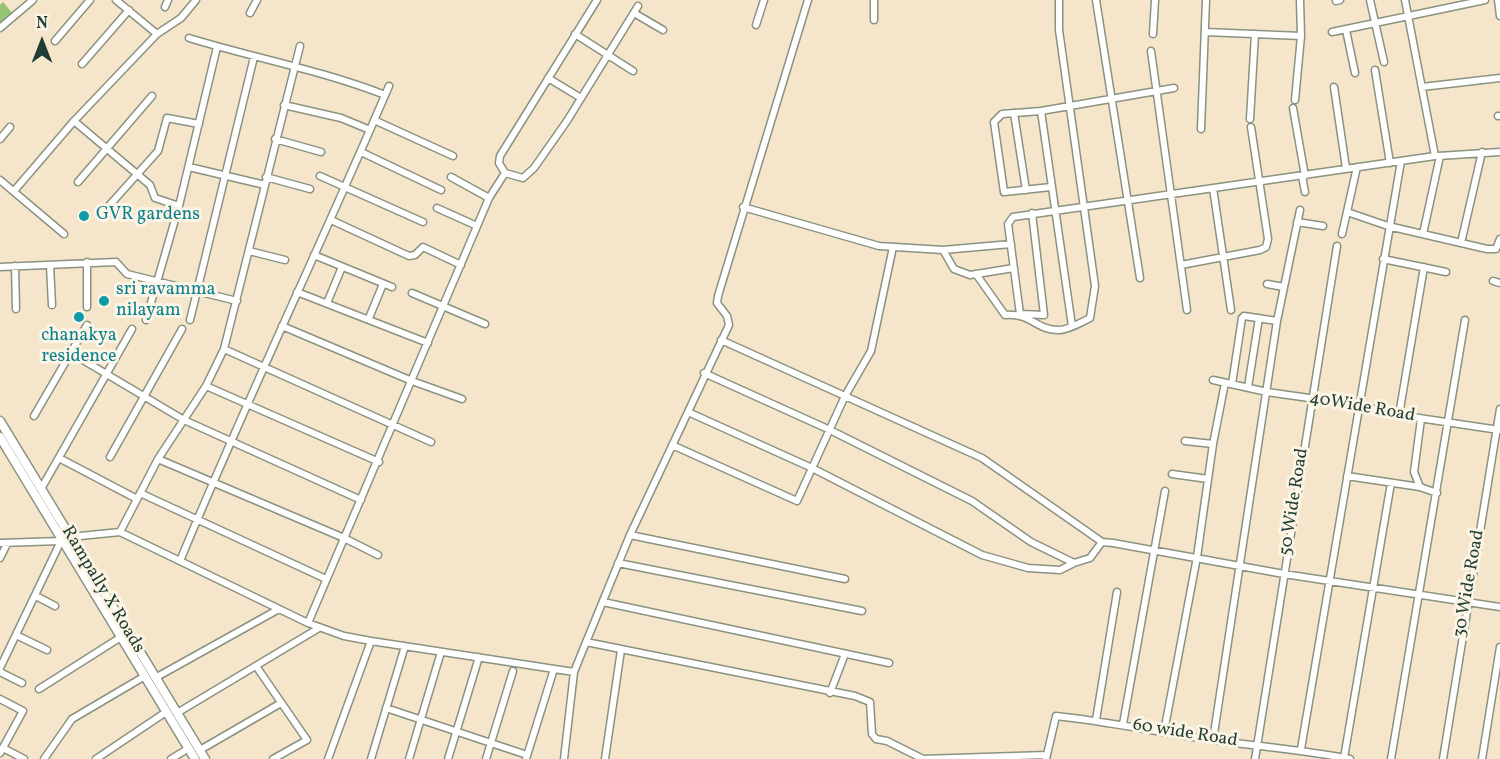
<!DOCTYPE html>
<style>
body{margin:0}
#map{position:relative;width:1500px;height:759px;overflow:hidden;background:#f5e6cb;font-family:Vollkorn,serif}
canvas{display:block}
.north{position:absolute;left:12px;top:12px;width:60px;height:60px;-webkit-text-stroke:4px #fcf5e5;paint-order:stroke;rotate:0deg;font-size:16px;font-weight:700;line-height:24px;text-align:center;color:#1f3d34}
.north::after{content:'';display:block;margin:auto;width:21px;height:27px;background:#1f3d34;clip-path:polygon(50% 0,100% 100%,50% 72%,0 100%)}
</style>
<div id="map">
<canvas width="1500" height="759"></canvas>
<div class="north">N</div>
</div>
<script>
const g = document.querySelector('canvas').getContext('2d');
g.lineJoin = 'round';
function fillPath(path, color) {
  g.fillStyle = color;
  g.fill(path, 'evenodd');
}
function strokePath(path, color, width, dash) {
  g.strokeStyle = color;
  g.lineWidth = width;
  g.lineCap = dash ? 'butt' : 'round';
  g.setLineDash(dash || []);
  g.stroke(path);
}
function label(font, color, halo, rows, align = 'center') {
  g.font = font + ' Vollkorn,serif';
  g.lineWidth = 6;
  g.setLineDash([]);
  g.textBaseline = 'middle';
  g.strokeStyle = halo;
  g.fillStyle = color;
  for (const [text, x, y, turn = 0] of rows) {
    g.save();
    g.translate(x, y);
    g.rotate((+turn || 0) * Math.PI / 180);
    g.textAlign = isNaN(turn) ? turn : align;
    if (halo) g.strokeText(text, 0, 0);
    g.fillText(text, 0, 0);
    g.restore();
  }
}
fillPath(new Path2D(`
 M 3,2 L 13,14 L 0,25 L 0,5 Z`), '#96c473');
const street = new Path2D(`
 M 116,0 L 157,34
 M 597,0 L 500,156 L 499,163 L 505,173 L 523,178 L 534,168 L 567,121 L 638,6
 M 1096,0 L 1140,278
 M 1370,0 L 1384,62
 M 1498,0 L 1500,16
 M 1336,1 L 1340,0
 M 165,7 L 168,0
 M 250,13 L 257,0
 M 634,13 L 663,30
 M 874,20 L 874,0
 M 756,25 L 764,0
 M 0,28 L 33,0
 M 1346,30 L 1355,73
 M 1205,32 L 1301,36
 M 1332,32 L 1485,0
 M 575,34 L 633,71
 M 1153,34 L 1155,0
 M 189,38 C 254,58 321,70 385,95
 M 55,41 L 90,0
 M 1151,51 L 1187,310
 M 82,64 L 129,10
 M 1375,70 L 1390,163
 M 548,78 L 581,98
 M 1334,87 L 1346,168
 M 1422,87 L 1500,78
 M 1295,100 L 1301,36 L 1300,0
 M 284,105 L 341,118 L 370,130
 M 1293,108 L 1305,176
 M 1041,111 L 1072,326
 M 1014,113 L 1026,190
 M 1498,116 L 1500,116
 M 1250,119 L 1255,34
 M 374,120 L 453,156
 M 74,121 L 150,185 L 155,198 L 179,206
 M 1201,129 L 1206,0
 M 0,139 L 10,127
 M 275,139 L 321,152
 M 361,152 L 441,190
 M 1438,156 L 1500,152
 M 189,167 L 265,185
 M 505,173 L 489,198 L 308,623 L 344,636 L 371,641 L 574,672
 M 320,176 L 423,222
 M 1302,176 L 1305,192
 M 266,177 L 310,189
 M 451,177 L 489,198
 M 0,180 L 64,234
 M 78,182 L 152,96
 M 1051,187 L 1004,192 L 994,122 L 1002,114 L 1041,111 L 1174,88
 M 1213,188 L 1231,310
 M 14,191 L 74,121 L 157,34 L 181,18 L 196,0
 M 743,207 L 879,246 L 943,250 L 954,269 L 970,275 L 1014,268
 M 107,208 L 158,151 L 167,118 L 199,124
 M 437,208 L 477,226
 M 1347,212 L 1388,226 L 1487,249 L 1496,249 L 1500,239
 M 331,220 L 409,256 L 415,255 L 423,247 L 461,265
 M 1297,222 L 1323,226
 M 1342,234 L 1357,167
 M 1423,234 L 1440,156
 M 1461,243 L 1482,152
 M 943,250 L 1011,244
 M 249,251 L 285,260
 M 314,255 L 392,287
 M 1383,259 L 1446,272
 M 87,262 L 87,307
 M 50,265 L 52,305
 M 1181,265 L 1260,250 L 1266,247 L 1268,239 L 1251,127
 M 15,266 L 16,309
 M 0,267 L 116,262 L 127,274 L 237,301
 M 976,274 L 1005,315 C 1032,313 1035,330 1059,330 C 1068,330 1082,322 1090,318 L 1095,286 L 1059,30 L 1059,0
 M 1493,281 L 1500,283
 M 1267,284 L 1284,287
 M 297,292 L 428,343
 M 412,293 L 485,324
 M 327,303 L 342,267
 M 1020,314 L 1008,224 L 1013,217 L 1435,156 L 1405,0
 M 1022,314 L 1044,315 L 1032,213
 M 369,318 L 383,284
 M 146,320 L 179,206 L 217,47
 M 190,320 L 254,57
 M 282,326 L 412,381 L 462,399
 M 721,340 L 982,458 L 1102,542
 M 224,349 L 431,442
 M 71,353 L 184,420 L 361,500
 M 704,373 L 830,430 L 972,501 L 1031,542 L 1074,563 L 1090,558 L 1102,542 L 1113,543 L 1284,574 L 1500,607
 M 1213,380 L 1267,392 L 1358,405 L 1399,415 L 1499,430
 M 1232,384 L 1242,318 L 1244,316 L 1277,321
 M 206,386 L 379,462
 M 1248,387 L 1259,318
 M 688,412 L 812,468 L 982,555 L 1028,568 L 1060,570 L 1074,563
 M 1399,415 L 1424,267
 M 34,416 L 87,325
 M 1421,419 L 1414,472 L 1420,487 L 1437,493
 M 1185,441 L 1213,444
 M 672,445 L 797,501 L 845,396 L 871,351 L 893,247
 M 110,457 L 182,329
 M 59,458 L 137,499
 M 158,459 L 344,538 L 378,555
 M 1172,474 L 1208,479
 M 1347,476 L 1420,487
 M 41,489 L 132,329
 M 140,493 L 326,579
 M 120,532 L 158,459 L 206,386 L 224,349 L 300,46
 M 630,535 L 845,579
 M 70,537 L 120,532 L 308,623
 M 0,543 L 61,541 L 0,668
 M 0,558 L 7,544
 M 180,561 C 246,401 321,245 389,86
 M 618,563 L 862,611
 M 36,596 L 55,606
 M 603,602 L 889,663
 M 16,635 L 47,650
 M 586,642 L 855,696 L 870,702 L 872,734 L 876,739 L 887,741 L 923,759
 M 256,666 L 307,740 L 273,759
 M 0,672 L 22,683
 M 155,678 L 279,609
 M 39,689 L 121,637
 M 830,693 L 845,654
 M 0,699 L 23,711 L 0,753
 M 386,708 L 527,755
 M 177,713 L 319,628
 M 1096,720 L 1117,592
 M 1123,724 L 1165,491
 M 1164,732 L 1197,557 L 1213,444 L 1225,383
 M 1213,740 L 1277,321 L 1300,210
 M 3,748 L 24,759
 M 1301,749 L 1401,161
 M 200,750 L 281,703
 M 1344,758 L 1391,483
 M 44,759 L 72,719 L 145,676
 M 96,759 L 166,712
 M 171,759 L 189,748
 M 328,759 L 371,641
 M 371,759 L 405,646
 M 409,759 L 441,652
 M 448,759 L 479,657
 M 486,759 L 513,671
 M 526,759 L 554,669
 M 564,759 L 574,672 L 580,657 L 630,535 L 729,325 L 727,316 L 717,303 L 718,296 L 808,0
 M 605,759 L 621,650
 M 922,759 L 1047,755
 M 1046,759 L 1056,716 C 1104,721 1152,731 1200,738 C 1250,746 1300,749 1350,759
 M 1255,759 L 1337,246
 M 1391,759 L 1465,320
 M 1443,759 L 1500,409
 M 1482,759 L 1500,647`);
const secondary = new Path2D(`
 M 0,421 L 205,759
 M 0,437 L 195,759`);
strokePath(street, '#8a9280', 9);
strokePath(secondary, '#8a9280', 11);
strokePath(street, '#fff', 6);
strokePath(secondary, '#fff', 8);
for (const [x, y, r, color] of [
 [84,216,6,"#0f9aa8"],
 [104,301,6,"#0f9aa8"],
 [79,317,6,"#0f9aa8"]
]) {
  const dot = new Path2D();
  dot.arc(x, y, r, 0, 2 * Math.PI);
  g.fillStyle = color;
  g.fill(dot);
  strokePath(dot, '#fcf5e5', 2);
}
label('18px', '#0d838f', '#fcf5e5', [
 ["GVR gardens",96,216],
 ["sri ravamma",116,291],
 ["nilayam",116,312],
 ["chanakya",79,337,"center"],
 ["residence",79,358,"center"]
], 'left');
label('18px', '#1f3d34', '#fcf5e5', [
 ["40Wide Road",1362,408,10],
 ["50 Wide Road",1295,502,-81],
 ["30 Wide Road",1470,584,-80],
 ["Rampally X Roads",102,590,59],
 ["60 wide Road",1185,734,9]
]);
</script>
